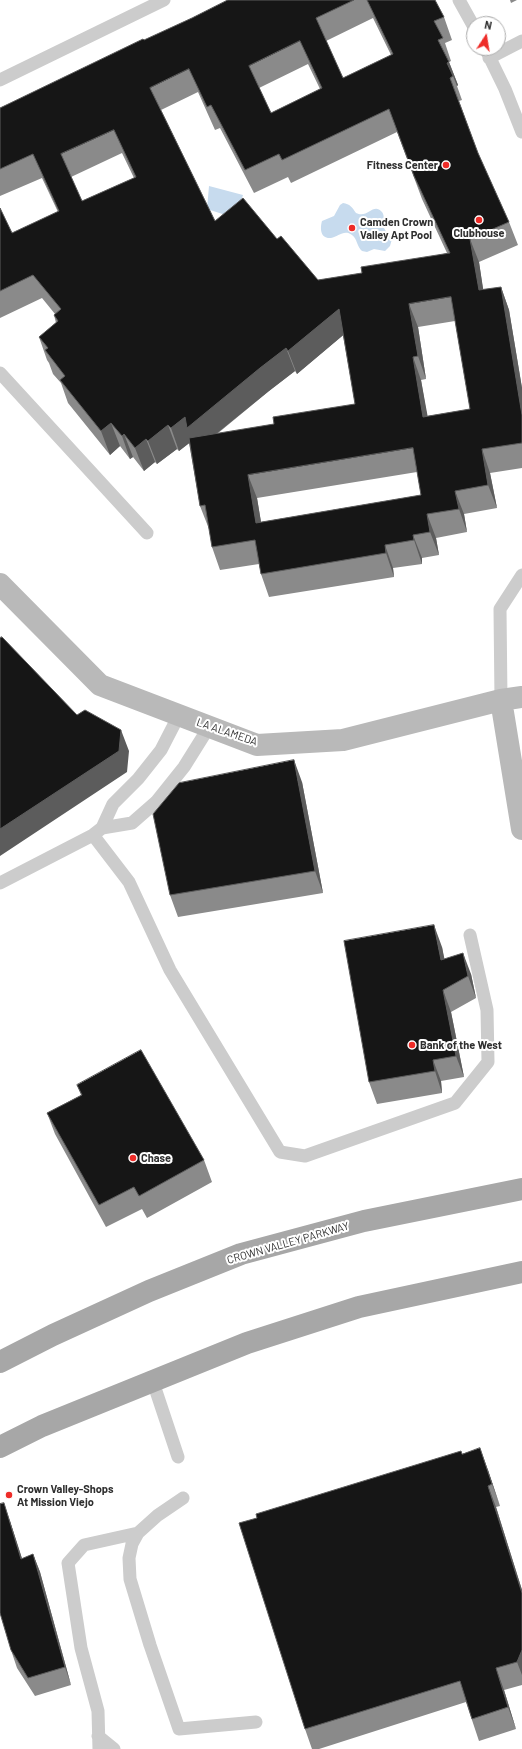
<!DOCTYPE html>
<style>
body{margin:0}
#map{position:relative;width:522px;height:1749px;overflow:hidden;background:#fff;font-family:Barlow,sans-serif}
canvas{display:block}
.north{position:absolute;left:466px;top:16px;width:40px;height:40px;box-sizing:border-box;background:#fff;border:1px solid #acacac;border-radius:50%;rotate:12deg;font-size:11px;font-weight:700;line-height:16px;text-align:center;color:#2f2f2f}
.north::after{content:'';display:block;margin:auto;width:14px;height:18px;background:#ee2c28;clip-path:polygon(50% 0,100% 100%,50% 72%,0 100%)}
</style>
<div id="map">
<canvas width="522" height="1749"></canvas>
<div class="north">N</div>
</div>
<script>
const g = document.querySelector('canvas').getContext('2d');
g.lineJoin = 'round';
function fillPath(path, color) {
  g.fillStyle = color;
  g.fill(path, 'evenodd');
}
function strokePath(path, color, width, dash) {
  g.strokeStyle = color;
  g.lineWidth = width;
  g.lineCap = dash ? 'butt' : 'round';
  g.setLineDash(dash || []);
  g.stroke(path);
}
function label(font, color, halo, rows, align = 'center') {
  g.font = font + ' Barlow,sans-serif';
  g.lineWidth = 4;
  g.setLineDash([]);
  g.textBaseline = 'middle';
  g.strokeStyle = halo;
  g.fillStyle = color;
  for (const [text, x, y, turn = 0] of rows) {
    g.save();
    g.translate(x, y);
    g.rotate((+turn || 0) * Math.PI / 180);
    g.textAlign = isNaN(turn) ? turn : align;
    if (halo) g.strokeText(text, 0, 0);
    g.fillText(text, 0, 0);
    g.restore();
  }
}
fillPath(new Path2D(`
 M 209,186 L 243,195 L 235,218 L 207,209 Z
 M 343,203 C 350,204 352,207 356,213 C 368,219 373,202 382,212 C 385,216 383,220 383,225 C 384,230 389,235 392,239 L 390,246 L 385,251 L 374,249 L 367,252 L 362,251 C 357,247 357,238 352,235 C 344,229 338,237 331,238 C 320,239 320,228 322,221 L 334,216 L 340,205 Z`), '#c7dbee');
strokePath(new Path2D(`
 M 459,0 L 474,27
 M 485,48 L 505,89 L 522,132
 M 489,58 L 522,41
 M 0,80 L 164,0
 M 0,373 L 147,533
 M 501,700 L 500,609 L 522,575
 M 102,828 L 113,804 L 138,779 L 161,750 L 179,715
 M 93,835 L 129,882 L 170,970 L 280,1152 L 305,1156 L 455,1103 L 488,1062 L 487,1010 L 470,935
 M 0,883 L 93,835 L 102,828 L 132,823 L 156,802 L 184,767 L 209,727
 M 153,1382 L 178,1457
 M 183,1498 L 158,1515 L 138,1533 L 132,1544 L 129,1558 L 130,1579 L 150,1645 L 179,1729 L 256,1722
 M 98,1736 L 114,1749
 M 99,1749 L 98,1711 L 81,1648 L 68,1563 L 84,1545 L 138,1533`), '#ccc', 13);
strokePath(new Path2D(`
 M 0,584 L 100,685 L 257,745 L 343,740 L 501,700 L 522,697
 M 501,700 L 522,829`), '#b9b9b9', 22);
strokePath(new Path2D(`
 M 0,1362 L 53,1335 L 149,1291 L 241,1254 L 364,1221 L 522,1189
 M 0,1447 L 42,1426 L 247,1343 L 359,1307 L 522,1272`), '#a7a7a7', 22);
fillPath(new Path2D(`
 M 228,0 L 435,0 L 444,17 L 452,40 L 445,43 L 451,61 L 449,62 L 458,85 L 457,86 L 462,100 L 459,101 L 478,153 L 509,222 L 518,245 L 479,262 L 483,290 L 501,287 L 509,310 L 522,388 L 522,468 L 490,473 L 497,508 L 464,514 L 467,532 L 436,538 L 439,555 L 422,558 L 422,564 L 393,568 L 394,577 L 269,597 L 261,574 L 259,564 L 220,570 L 212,547 L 209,529 L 200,506 L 189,443 L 179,451 L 177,449 L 157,464 L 155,462 L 144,471 L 133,457 L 130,459 L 120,446 L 110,455 L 68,403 L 61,383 L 53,374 L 49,363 L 47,360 L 39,337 L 56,323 L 54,315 L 55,314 L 42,298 L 0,318 L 0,208 L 12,233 L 58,212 L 42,178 L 0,196 L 0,108 L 192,18 ZM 373,18 L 391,55 L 343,78 L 326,41 ZM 308,64 L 320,89 L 271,113 L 259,88 ZM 198,92 L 215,130 L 220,128 L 254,193 L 288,177 L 291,183 L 397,132 L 422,199 L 447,253 L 362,273 L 318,280 L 277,239 L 215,221 L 161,110 ZM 122,153 L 134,178 L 82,201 L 71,177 ZM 455,321 L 470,409 L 427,416 L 421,380 L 426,379 L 418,327 ZM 343,335 L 355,404 L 274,424 L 217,434 L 269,391 L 295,371 L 297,374 ZM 417,472 L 421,495 L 261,522 L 257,498 Z
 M 510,0 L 517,0 L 511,3 Z
 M 302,782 L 323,893 L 178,917 L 170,895 Z
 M 442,947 L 444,959 L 471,974 L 476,998 L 451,1012 L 464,1077 L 441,1081 L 442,1093 L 377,1104 L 369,1082 Z
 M 77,1085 L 204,1160 L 212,1182 L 147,1218 L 142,1209 L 106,1227 L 55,1134 L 47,1113 L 81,1095 Z
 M 462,1454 L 488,1470 L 500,1506 L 496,1507 L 522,1590 L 522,1685 L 504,1690 L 516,1729 L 479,1741 L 466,1702 L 319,1749 L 312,1749 L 305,1729 Z
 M 10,1521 L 22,1559 L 33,1554 L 40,1572 L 71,1685 L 35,1696 L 17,1668 L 11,1650 Z`), '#8a8a8a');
fillPath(new Path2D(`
 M 449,62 L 458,85 L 457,86 L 453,76 L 447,63 Z
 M 470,239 L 479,262 L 487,314 L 479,290 Z
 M 501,287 L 509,310 L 522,388 L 522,415 Z
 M 409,304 L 418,327 L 426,379 L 418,356 Z
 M 339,309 L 347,332 L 297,374 L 288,351 Z
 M 286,348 L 295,371 L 269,391 L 195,451 L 192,441 L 179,451 L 171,428 L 185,417 L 260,368 Z
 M 413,357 L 421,380 L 432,440 L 423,417 Z
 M 111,423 L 120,446 L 110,455 L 101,431 Z
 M 168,425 L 177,449 L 157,464 L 148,441 Z
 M 124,434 L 133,457 L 130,459 L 122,436 Z
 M 146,439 L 155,462 L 144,471 L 135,448 Z
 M 482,449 L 490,473 L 497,508 L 488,485 Z
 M 248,475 L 257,498 L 265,546 L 256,523 Z
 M 455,491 L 464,514 L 467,532 L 459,509 Z
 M 427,514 L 436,538 L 439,555 L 430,532 Z
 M 413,535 L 422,558 L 422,564 L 414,540 Z
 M 385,545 L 393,568 L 394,577 L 386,553 Z
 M 121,730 L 129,751 L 127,772 L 0,856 L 0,829 Z
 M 294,760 L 302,782 L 323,893 L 315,871 Z
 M 434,925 L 442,947 L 449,981 L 441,960 Z
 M 463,953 L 471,974 L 476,998 L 468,976 Z
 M 443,990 L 451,1012 L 464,1077 L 456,1056 Z
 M 433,1060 L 441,1081 L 442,1093 L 435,1071 Z
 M 480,1448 L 488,1470 L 500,1506 L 492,1484 Z
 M 488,1486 L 496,1507 L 522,1590 L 522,1593 Z
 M 4,1503 L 10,1521 L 28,1577 L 21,1559 Z
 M 33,1554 L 40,1572 L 71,1685 L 65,1667 Z
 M 522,1650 L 522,1675 L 517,1662 Z
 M 496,1668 L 504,1690 L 516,1729 L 508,1707 Z`), '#5c5c5c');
const building = new Path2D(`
 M 228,0 L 354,0 L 316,18 L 343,78 L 393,54 L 367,0 L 435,0 L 444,17 L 434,21 L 443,38 L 438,40 L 449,62 L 447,63 L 453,76 L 450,78 L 478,153 L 509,222 L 470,239 L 479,290 L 501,287 L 522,415 L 522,443 L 482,449 L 488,485 L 455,491 L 459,509 L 427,514 L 430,532 L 413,535 L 414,540 L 385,545 L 386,553 L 261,574 L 255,540 L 212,547 L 205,505 L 200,506 L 189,438 L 274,424 L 273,417 L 355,404 L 339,309 L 288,351 L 286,348 L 260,368 L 187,428 L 185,417 L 171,428 L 168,425 L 148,441 L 146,439 L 135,448 L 124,434 L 122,436 L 111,423 L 101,431 L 60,380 L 65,376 L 45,350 L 48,348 L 39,337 L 58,321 L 54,315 L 61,309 L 33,275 L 0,291 L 0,208 L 12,233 L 59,211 L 33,154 L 0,169 L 0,108 L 143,39 L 144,40 L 192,18 ZM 300,41 L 322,88 L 271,113 L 249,66 ZM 189,69 L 207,107 L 211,105 L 245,170 L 279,154 L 282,160 L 389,109 L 414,176 L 450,253 L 361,267 L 362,273 L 318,280 L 281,236 L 277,239 L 243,198 L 215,221 L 150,88 ZM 114,130 L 136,177 L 82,201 L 61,154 ZM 451,297 L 470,409 L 423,417 L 413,357 L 418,356 L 409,304 ZM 413,448 L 421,495 L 256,523 L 248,475 Z
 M 2,637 L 77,715 L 85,710 L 121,730 L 119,751 L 0,829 L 0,638 Z
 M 294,760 L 315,871 L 170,895 L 153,814 L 179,783 Z
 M 434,925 L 441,960 L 463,953 L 468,976 L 443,990 L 456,1056 L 433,1060 L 435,1071 L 369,1082 L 344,941 Z
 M 141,1050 L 204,1160 L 139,1196 L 134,1187 L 99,1205 L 47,1113 L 82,1095 L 77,1085 Z
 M 480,1448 L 492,1484 L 488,1486 L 522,1593 L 522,1650 L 517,1662 L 496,1668 L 508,1707 L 472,1719 L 460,1681 L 305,1729 L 239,1523 L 257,1518 L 256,1514 L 461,1451 L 462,1454 Z
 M 4,1503 L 21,1559 L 33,1554 L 65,1667 L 28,1678 L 11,1650 L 0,1613 L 0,1504 Z`);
fillPath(building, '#161616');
strokePath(building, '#5c5c5c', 1);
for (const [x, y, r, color] of [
 [446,165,4,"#ee2c28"],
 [479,220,4,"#ee2c28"],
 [352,228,4,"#ee2c28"],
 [412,1045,4,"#ee2c28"],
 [133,1158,4,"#ee2c28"],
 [9,1495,4,"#ee2c28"]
]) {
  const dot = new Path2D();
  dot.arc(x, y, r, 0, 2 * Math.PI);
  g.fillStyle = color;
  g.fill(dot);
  strokePath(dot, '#fff', 1.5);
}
label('bold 11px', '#2f2f2f', '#fff', [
 ["Fitness Center",438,165,"right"],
 ["Camden Crown",360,222],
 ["Valley Apt Pool",360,235],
 ["Clubhouse",479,233,"center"],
 ["Bank of the West",420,1045],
 ["Chase",141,1158],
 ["Crown Valley-Shops",17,1489],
 ["At Mission Viejo",17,1502]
], 'left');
label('11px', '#2f2f2f', '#fff', [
 ["LA ALAMEDA",227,732,19],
 ["CROWN VALLEY PARKWAY",288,1243,-16]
]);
</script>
